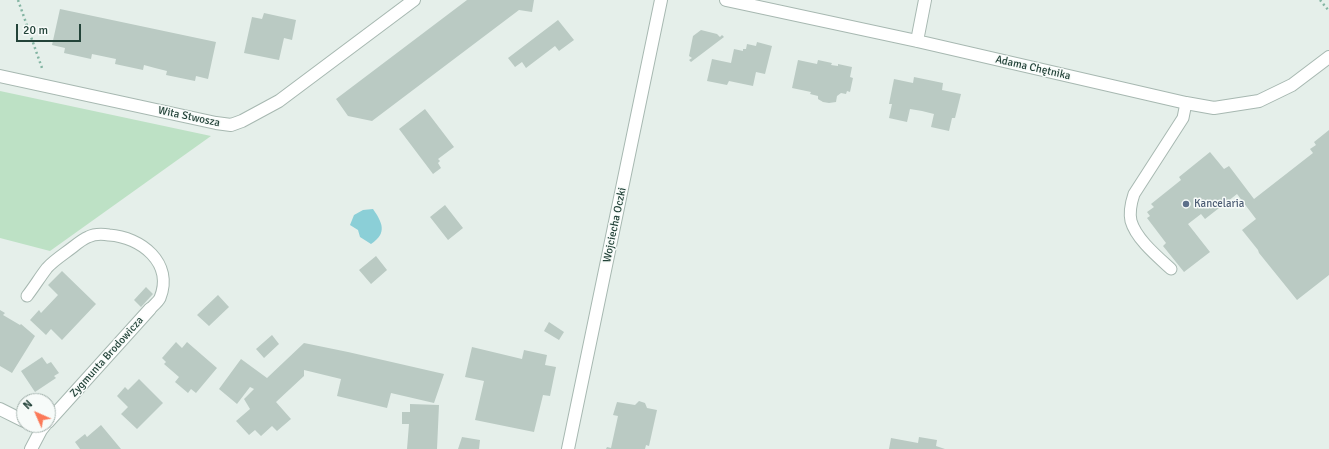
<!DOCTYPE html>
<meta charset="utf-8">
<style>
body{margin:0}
#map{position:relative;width:1329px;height:449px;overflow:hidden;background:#e5efea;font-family:Signika,sans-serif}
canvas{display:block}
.north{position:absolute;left:16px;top:393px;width:40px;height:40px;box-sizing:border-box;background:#f7fbf9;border:1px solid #a2b1ac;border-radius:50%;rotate:315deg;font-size:11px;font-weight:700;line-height:16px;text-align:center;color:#234339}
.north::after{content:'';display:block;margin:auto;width:14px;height:18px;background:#fb7958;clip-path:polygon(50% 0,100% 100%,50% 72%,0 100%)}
.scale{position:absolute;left:16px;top:24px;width:65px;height:18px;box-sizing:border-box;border:2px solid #234339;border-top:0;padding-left:5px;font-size:12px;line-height:14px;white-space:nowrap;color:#234339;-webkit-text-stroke:3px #f7fbf9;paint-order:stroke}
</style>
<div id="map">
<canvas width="1329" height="449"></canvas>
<div class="north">N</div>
<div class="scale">20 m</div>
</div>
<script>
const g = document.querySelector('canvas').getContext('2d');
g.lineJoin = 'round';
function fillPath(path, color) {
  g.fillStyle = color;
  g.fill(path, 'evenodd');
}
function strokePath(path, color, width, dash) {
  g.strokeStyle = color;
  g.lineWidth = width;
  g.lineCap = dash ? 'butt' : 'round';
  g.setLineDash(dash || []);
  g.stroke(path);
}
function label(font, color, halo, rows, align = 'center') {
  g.font = font + ' Signika,sans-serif';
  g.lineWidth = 3;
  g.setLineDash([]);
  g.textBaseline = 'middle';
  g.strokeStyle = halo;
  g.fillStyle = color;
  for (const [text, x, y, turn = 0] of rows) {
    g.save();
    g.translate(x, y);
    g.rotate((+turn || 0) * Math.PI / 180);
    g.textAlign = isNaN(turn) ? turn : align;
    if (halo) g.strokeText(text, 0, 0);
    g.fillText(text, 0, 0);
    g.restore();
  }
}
fillPath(new Path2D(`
 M 0,91 L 211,136 L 50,251 L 0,238 Z`), '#bde1c5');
fillPath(new Path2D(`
 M 373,209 C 382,222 388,233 371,244 L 360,237 L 358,230 L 350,225 L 354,215 L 363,210 Z`), '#8bcfd7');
fillPath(new Path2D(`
 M 467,0 L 534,0 L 532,12 L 519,10 L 372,121 L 348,116 L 336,99 Z
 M 60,9 L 216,42 L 208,79 L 196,76 L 195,81 L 166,75 L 167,71 L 155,68 L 144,65 L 143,70 L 115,64 L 116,59 L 92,54 L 91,59 L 64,53 L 65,48 L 52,45 Z
 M 264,13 L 296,20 L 292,40 L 284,38 L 279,60 L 244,53 L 252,17 L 262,19 Z
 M 558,20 L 574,40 L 559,51 L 555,46 L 526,68 L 522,62 L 515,67 L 508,58 Z
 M 701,30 L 717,34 L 720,37 L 722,35 L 724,37 L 691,62 L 689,60 L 692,58 L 689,56 L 693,36 Z
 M 757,42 L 772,46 L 765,74 L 756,72 L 753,86 L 729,81 L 727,85 L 707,81 L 712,59 L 731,63 L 734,49 L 743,51 L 743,49 L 746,49 L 747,44 L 756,46 Z
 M 798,60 L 817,64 L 818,60 L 832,63 L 831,65 L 838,66 L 838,64 L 852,67 L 850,77 L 853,78 L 850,92 L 847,91 L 846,94 L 841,93 L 837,96 L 836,102 L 829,103 L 823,102 L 818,99 L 818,96 L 810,94 L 811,92 L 792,88 Z
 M 914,77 L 943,83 L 942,90 L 961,94 L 955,118 L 952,118 L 949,131 L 931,127 L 934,114 L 922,111 L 910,109 L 907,122 L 889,118 L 892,104 L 889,104 L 894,79 L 913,83 Z
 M 425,109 L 454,147 L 438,159 L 440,161 L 438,163 L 441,168 L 433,174 L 399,129 Z
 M 1329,130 L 1329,275 L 1297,300 L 1259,253 L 1258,250 L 1242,230 L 1256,219 L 1237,194 L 1205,219 L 1201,214 L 1188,224 L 1210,252 L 1184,272 L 1163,246 L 1166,243 L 1147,218 L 1150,216 L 1147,212 L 1154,207 L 1151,204 L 1181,180 L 1179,177 L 1210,152 L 1224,169 L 1229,166 L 1254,199 L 1313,153 L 1310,149 L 1316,145 L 1314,142 Z
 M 445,205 L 463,228 L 448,240 L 430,217 Z
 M 376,256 L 387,270 L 371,284 L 359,270 Z
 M 62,271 L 96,304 L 62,340 L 51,329 L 46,335 L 30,320 L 39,310 L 41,313 L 58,295 L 48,285 Z
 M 146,287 L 153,294 L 141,307 L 134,300 Z
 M 218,295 L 229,307 L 209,326 L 197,315 Z
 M 0,310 L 5,313 L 3,315 L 20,325 L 21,324 L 35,336 L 12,373 L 0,366 Z
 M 549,322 L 564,332 L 559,340 L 544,331 Z
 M 272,335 L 279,344 L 264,358 L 256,349 Z
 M 176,342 L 182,348 L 187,342 L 217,368 L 196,393 L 191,389 L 188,393 L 175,382 L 179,377 L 164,364 L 166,362 L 162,358 Z
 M 304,343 L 348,352 L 444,374 L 434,403 L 391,393 L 387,408 L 337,396 L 341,379 L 304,370 L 304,376 L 276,402 L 291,419 L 277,431 L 272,426 L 261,436 L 255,430 L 249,435 L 236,421 L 250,409 L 244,399 L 254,389 L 250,387 L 237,404 L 219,389 L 241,359 L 267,378 Z
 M 472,347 L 522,359 L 524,350 L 547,355 L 545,365 L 556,367 L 550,396 L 543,395 L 534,432 L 475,420 L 484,381 L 465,377 Z
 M 42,357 L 47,364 L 51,362 L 59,373 L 54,376 L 56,378 L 35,392 L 21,371 Z
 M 139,379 L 163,403 L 137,429 L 121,414 L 128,407 L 117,396 L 125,387 L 128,390 Z
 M 639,401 L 645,403 L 647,408 L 657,410 L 649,446 L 646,445 L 645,449 L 606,449 L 607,447 L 611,448 L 618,416 L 613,415 L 617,402 L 635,405 Z
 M 410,404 L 439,405 L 437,449 L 407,449 L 409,424 L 402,424 L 402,412 L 410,412 Z
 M 101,425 L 121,449 L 80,449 L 75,442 L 85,434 L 87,437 Z
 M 462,437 L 480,440 L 479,449 L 458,449 Z
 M 919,437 L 937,440 L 936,446 L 945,449 L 889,449 L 891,438 L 918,443 Z`), '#bacac3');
const lane = new Path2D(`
 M 1171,269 C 1158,257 1136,239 1131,221 C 1129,212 1131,203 1134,194 L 1183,118 L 1186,103
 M 27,296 C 34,287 40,277 47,268 C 54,260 64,254 73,247 C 78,243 83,239 88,237 C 94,234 103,234 109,235 C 141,237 174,263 160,298 C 158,302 153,306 150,309`);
const street = new Path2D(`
 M 726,0 L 917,41 L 1186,103 L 1214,108 L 1259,101 L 1292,85 L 1329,57
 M 917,41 L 925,0
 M 0,76 L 216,123 L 231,125 L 242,121 L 279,101 L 414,0
 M 0,409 L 24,421
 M 48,422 L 150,309
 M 31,449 L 41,430 L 45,425
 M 568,449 L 661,0`);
strokePath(lane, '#a7b8b1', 13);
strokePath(street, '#a7b8b1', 14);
strokePath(new Path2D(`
 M 18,0 L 42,68
 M 1320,0 L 1329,11`), '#84b5a3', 2.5, [2, 3]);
strokePath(lane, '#fff', 11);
strokePath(street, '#fff', 12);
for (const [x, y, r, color] of [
 [1186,204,4,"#5c6f8a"]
]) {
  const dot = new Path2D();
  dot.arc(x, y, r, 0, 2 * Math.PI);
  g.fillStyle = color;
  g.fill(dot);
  strokePath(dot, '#f7fbf9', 1.5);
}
label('11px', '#234339', '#f7fbf9', [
 ["Adama Chętnika",1033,68,13],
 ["Wita Stwosza",189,117,12],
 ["Wojciecha Oczki",615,225,-78],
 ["Zygmunta Brodowicza",107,357,-48]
]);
label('11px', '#4e5e75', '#f7fbf9', [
 ["Kancelaria",1194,204]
], 'left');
</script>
